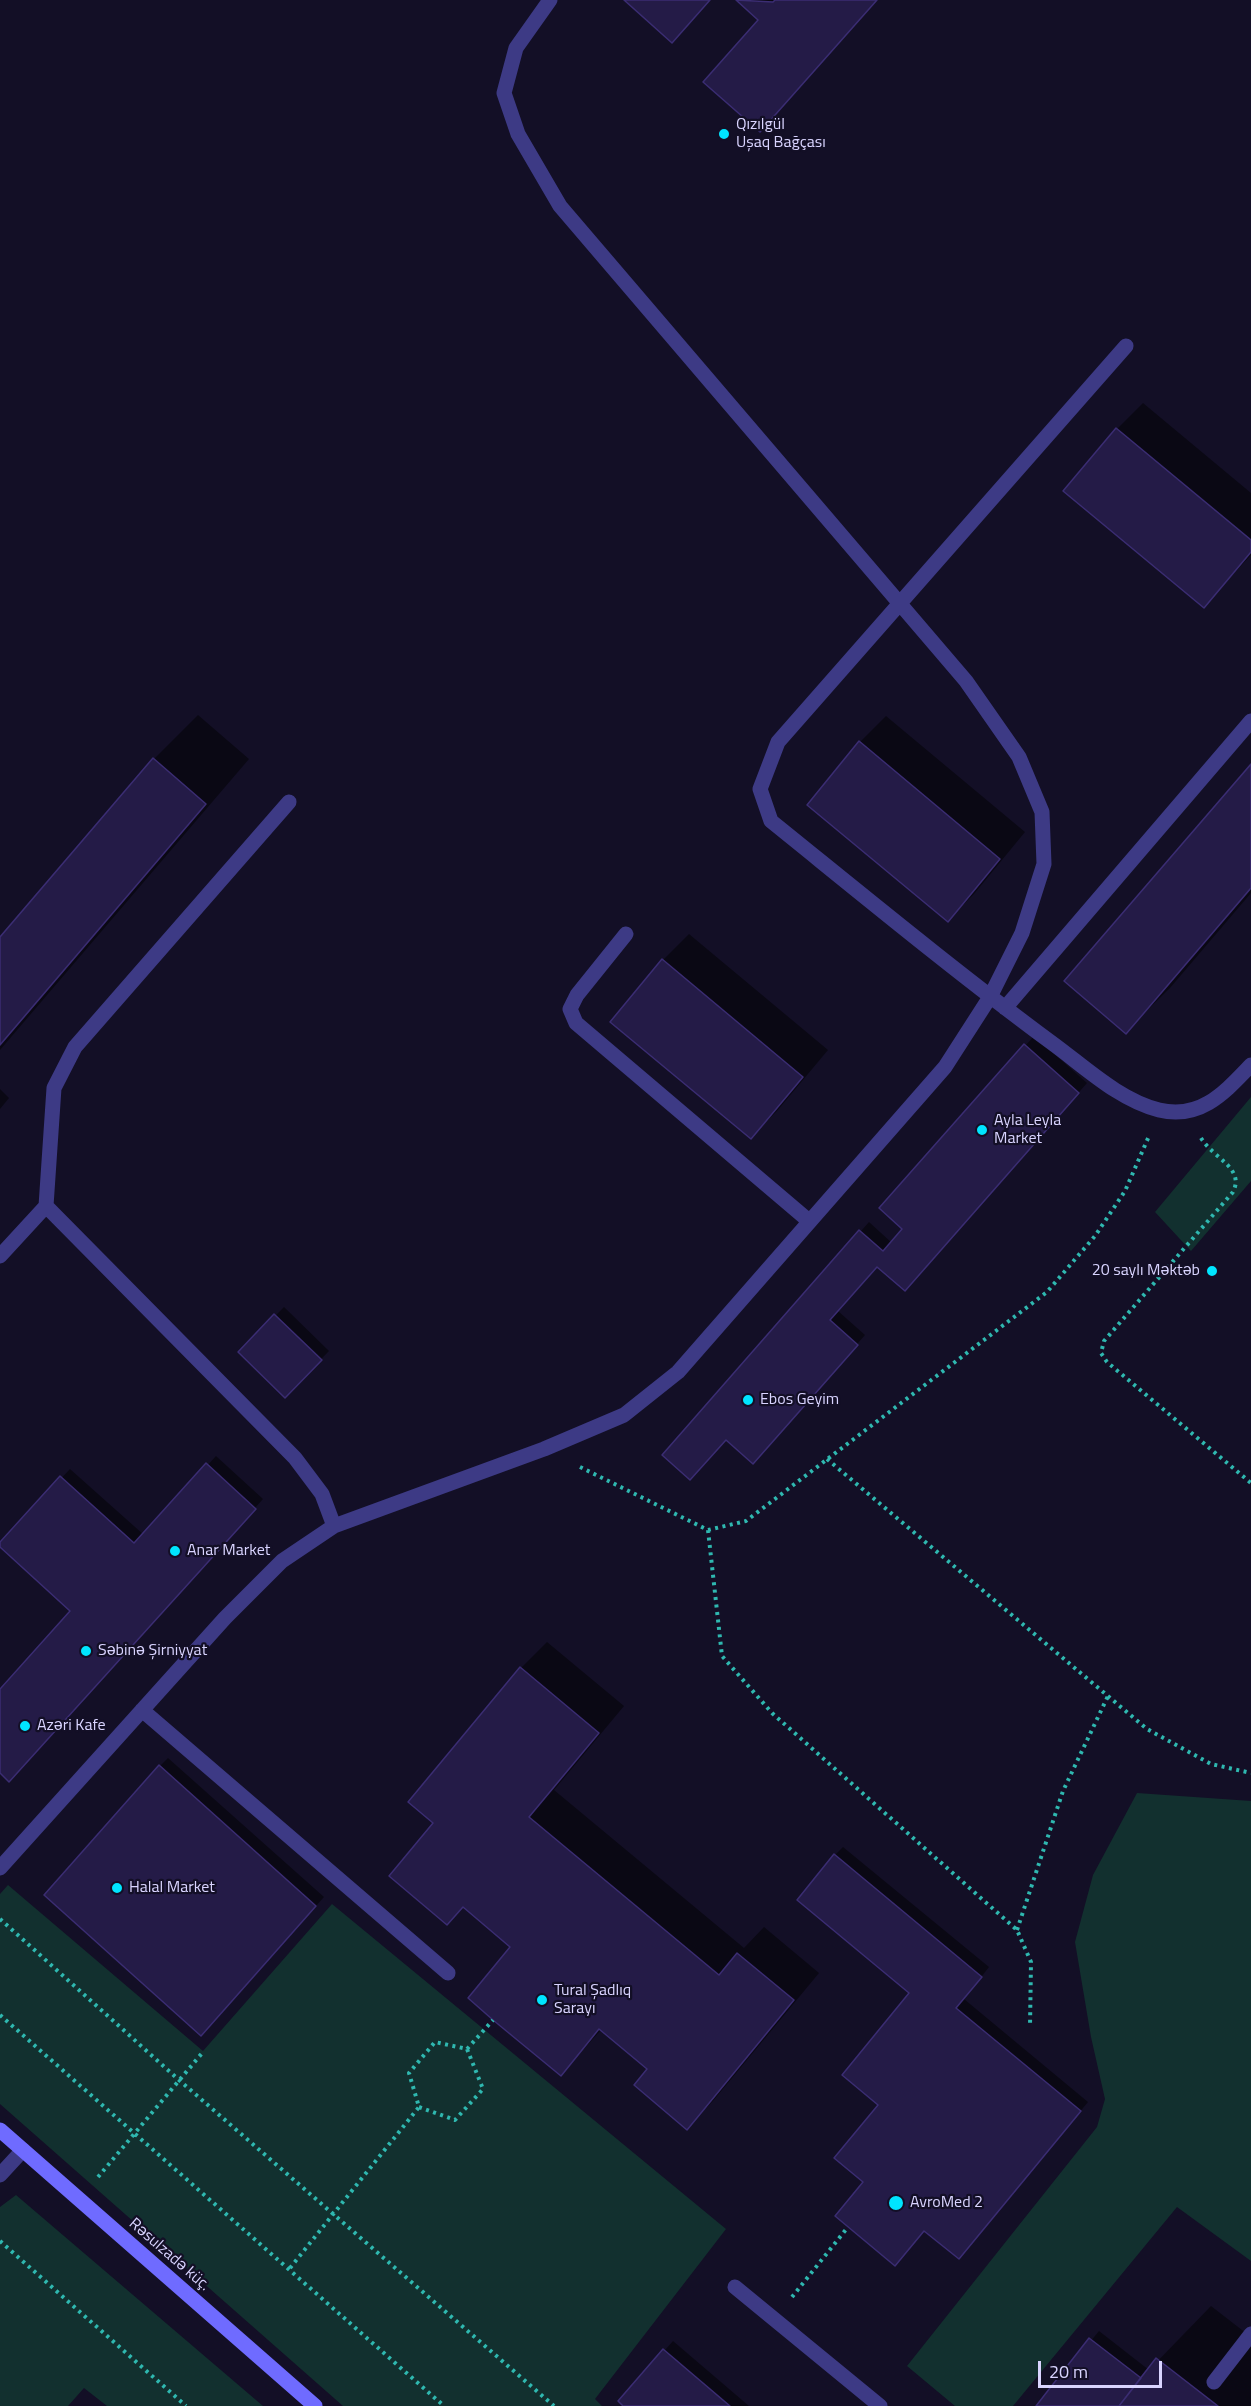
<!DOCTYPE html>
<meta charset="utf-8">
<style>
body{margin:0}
#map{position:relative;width:1251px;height:2406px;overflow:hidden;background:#130f26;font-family:"Titillium Web",sans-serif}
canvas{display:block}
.scale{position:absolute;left:1038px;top:2361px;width:124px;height:27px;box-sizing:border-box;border:3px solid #d9d4ff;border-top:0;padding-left:8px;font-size:18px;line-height:21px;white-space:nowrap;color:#d9d4ff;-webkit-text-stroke:4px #130f26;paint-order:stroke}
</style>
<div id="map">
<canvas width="1251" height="2406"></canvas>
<div class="scale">20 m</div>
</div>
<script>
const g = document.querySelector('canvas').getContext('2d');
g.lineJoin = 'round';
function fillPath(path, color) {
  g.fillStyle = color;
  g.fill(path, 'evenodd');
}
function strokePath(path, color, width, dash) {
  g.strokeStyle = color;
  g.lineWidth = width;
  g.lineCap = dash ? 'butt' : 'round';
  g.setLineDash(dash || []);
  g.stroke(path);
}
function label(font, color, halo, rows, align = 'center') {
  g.font = font + ' "Titillium Web",sans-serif';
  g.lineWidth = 4.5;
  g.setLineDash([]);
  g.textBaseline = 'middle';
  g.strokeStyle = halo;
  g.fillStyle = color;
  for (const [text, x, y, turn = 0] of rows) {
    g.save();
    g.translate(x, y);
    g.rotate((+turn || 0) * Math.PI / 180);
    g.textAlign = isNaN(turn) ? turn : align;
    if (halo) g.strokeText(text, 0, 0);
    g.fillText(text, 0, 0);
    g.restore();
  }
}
fillPath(new Path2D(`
 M 1251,1097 L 1251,1181 L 1191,1251 L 1155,1212 Z
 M 1137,1793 L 1251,1801 L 1251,2261 L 1177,2207 L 1013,2406 L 955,2406 L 907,2366 L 1097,2127 L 1105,2099 L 1091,2037 L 1075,1942 L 1093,1875 Z
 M 8,1885 L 203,2051 L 332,1904 L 726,2229 L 595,2399 L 602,2406 L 343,2406 L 0,2104 L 0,1894 Z
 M 16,2195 L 263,2406 L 107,2406 L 84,2388 L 68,2406 L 0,2406 L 0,2207 Z`), '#12302f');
fillPath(new Path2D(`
 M 738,0 L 877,0 L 760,130 L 760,19 Z
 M 1143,403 L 1251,493 L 1251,555 L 1204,606 L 1117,429 Z
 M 198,715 L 249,759 L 0,1050 L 0,939 L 154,759 Z
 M 886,716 L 1025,832 L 974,894 L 948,920 L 860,742 Z
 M 1251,766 L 1251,893 L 1170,988 L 1125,1032 Z
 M 689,934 L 828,1050 L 777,1111 L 751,1137 L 663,960 Z
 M 1034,1036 L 1087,1083 L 914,1281 L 878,1265 L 838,1311 L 865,1335 L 762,1453 L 727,1438 L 664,1455 L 869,1222 L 892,1243 L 904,1229 L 881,1208 Z
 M 0,1089 L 9,1098 L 0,1109 Z
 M 284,1307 L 329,1351 L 285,1396 L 240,1352 Z
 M 216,1456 L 263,1499 L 18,1771 L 0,1771 L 0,1692 L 73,1611 L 0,1544 L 70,1469 L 144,1535 Z
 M 547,1642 L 624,1706 L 554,1790 L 744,1948 L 764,1927 L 819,1973 L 713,2101 L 687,2128 L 649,2069 L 602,2029 L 561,2074 L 512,1947 L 464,1906 L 447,1923 L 435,1823 L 521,1668 Z
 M 168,1758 L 324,1897 L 210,2025 L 160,1766 Z
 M 843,1847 L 989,1967 L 964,1999 L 1088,2102 L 959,2257 L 865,2181 L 880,2104 L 912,1993 L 835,1855 Z
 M 1211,2306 L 1251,2337 L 1251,2406 L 1038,2406 L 1099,2331 L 1149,2370 Z
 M 673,2341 L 749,2406 L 626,2406 L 620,2401 Z`), '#0007');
const building = new Path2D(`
 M 624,0 L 710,0 L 672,43 Z
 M 736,0 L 773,2 L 775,0 L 877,0 L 760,132 L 703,82 L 758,20 Z
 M 1116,428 L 1251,540 L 1251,552 L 1204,608 L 1063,491 Z
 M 859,741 L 1000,859 L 948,922 L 807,805 Z
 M 153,758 L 206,804 L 0,1045 L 0,937 Z
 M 1251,764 L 1251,888 L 1126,1034 L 1064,981 Z
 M 662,959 L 803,1077 L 751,1139 L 610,1022 Z
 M 1024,1044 L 1079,1093 L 905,1291 L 877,1267 L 830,1320 L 858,1345 L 753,1464 L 726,1440 L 690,1480 L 662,1455 L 859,1230 L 883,1251 L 902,1229 L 879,1208 Z
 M 274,1314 L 322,1360 L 285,1398 L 238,1352 Z
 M 206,1463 L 256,1509 L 9,1782 L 0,1773 L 0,1689 L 70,1611 L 0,1547 L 0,1542 L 60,1476 L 134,1543 Z
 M 520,1667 L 599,1733 L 529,1817 L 719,1975 L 737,1953 L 794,2000 L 687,2130 L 634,2085 L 647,2069 L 599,2029 L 561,2076 L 493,2020 L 468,1998 L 510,1947 L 463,1907 L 447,1925 L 389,1876 L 433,1823 L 408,1802 Z
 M 159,1765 L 316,1906 L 201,2036 L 44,1895 Z
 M 834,1854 L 982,1977 L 956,2008 L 1081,2111 L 959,2259 L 924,2231 L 895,2266 L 835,2216 L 863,2182 L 834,2158 L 878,2105 L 842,2075 L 909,1993 L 797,1900 Z
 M 1089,2338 L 1141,2378 L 1119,2406 L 1036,2406 Z
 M 663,2349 L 730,2406 L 623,2406 L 618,2401 Z
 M 1156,2358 L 1218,2406 L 1119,2406 Z`);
fillPath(building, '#241b47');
strokePath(building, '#3b2d73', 1.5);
strokePath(new Path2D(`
 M 1201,1138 C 1214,1159 1245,1168 1233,1192 L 1104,1341 L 1101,1353 L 1107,1362 L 1251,1483
 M 827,1459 L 1147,1729 L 1211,1764 L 1251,1773
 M 580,1467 L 708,1530 L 746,1521 L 1047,1292 L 1095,1236 L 1125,1191 L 1149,1136
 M 708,1530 L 722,1656 L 772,1713 L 1017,1930 L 1031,1962 L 1030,2026
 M 0,1919 L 179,2080 L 554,2406
 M 1017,1930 L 1063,1791 L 1108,1696
 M 0,2015 L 444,2406
 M 419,2107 L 455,2120 L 483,2089 L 467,2049
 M 98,2177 L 203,2052
 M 0,2241 L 186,2406
 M 290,2268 L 419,2107 L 409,2073 L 435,2042 L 467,2049 L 493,2020
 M 792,2297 L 848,2227`), '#2fb8b0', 4, [3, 4.5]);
strokePath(new Path2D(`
 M 1126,346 L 778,742 L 760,789 L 771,821 C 864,896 956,972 1052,1043 C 1085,1067 1119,1100 1159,1110 C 1201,1120 1225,1092 1251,1065
 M 626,934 L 577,995 L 570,1009 L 576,1023 L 809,1221
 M 1005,1008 L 1251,721
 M 46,1206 L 295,1458 L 322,1494 L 334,1526
 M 0,1256 L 46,1206 L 54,1088 L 75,1047 L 289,802
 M 142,1710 L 448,1973
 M 0,1868 L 225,1618 L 282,1561 L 334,1526 L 544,1449 L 624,1415 L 678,1372 L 945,1067 L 990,997 L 1022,933 L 1044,864 L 1042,812 L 1019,757 L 966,681 L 560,206 L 518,134 L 504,93 L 516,48 L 550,0
 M 0,2175 L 23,2150
 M 735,2287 L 880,2406
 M 1214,2382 L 1251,2334`), '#3d3a85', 15);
strokePath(new Path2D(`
 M 0,2130 L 315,2406`), '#6f6bff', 15);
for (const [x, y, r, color] of [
 [724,134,6,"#00e5ff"],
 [982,1130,6,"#00e5ff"],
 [1212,1271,6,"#00e5ff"],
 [748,1400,6,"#00e5ff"],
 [175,1551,6,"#00e5ff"],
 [86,1651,6,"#00e5ff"],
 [25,1726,6,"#00e5ff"],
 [117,1888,6,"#00e5ff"],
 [542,2000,6,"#00e5ff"],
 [896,2203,8,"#00e5ff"]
]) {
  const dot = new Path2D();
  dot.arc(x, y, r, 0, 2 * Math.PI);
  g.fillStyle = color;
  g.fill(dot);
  strokePath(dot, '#130f26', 2);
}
label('16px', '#d9d4ff', '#130f26', [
 ["Qızılgül",736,125],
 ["Uşaq Bağçası",736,143],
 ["Ayla Leyla",994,1121],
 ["Market",994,1139],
 ["20 saylı Məktəb",1200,1271,"right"],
 ["Ebos Geyim",760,1400],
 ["Anar Market",187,1551],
 ["Səbinə Şirniyyat",98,1651],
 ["Azəri Kafe",37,1726],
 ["Halal Market",129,1888],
 ["Tural Şadlıq",554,1991],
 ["Sarayı",554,2009],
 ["AvroMed 2",910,2203]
], 'left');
label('16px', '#d9d4ff', '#130f26', [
 ["Rəsulzadə küç.",169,2255,41]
]);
</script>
